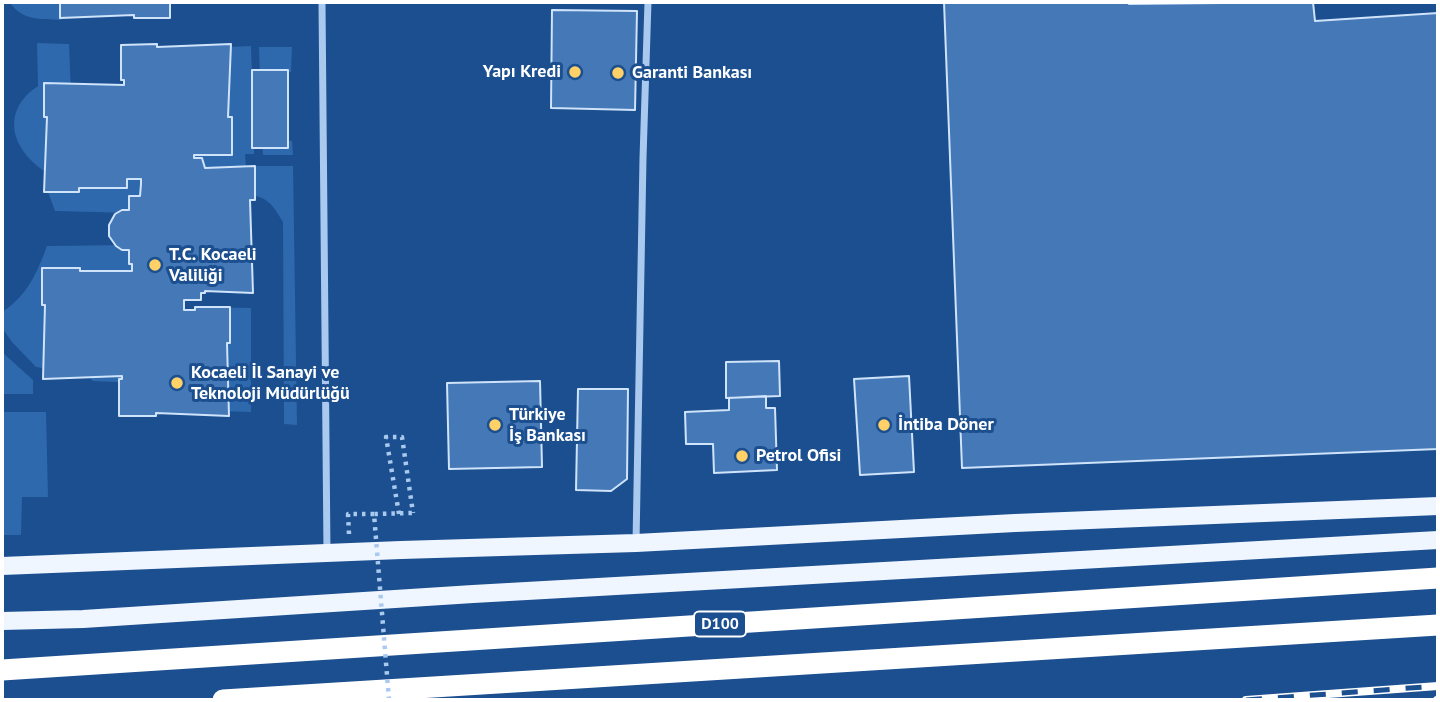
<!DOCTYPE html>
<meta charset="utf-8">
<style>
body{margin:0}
#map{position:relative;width:1440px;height:702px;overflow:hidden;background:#1b4f8f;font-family:"PT Sans",sans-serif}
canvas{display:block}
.frame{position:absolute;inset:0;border:4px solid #fff;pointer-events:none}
</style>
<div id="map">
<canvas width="1440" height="702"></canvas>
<div class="frame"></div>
</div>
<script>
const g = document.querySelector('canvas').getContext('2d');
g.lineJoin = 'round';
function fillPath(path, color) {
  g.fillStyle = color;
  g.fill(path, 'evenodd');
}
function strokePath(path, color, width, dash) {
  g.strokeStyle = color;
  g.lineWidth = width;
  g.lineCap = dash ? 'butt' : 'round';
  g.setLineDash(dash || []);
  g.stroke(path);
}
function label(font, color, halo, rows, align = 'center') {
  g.font = font + ' "PT Sans",sans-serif';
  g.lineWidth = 6;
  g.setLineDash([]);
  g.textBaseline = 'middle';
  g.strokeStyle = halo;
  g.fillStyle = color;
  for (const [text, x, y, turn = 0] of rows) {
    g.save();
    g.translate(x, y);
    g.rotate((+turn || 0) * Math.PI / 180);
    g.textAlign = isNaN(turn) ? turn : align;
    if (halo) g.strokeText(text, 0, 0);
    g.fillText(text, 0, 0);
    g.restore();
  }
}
fillPath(new Path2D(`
 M 9,2 L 73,2 L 61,20 C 38,18 25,22 9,2 Z
 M 37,43 L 69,44 L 71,94 L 117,100 L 227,47 L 251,46 L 252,79 L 260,79 L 259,47 L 292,47 L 291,72 L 284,72 L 282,140 L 292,141 L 293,155 L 263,155 L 262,140 L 254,140 L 254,154 L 245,154 L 246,166 L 293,166 L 297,425 L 284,424 L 283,222 C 273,206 269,197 249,195 L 163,294 L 184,327 L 205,307 L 251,308 L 251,412 L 221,411 L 138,383 L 93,381 L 82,369 L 55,370 L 36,367 L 12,342 L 2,328 L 2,312 C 27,296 37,273 47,246 L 131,245 L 133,213 L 55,211 L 48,192 L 46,172 C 11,150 0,111 38,86 Z
 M 2,352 L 33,380 L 33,394 L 2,394 Z
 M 2,412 L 46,412 L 48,497 L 22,497 L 21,535 L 2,535 Z`), '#2e69ad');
const building = new Path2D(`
 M 60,2 L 170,2 L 170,18 L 134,18 L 134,15 L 60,18 Z
 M 944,2 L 1129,2 L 1129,4 L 1313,2 L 1315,21 L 1438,13 L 1438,449 L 962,468 Z
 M 552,10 L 637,11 L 635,110 L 551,108 Z
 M 157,44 L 157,47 L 231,44 L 228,117 L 232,117 L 232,155 L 194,155 L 194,158 L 202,158 L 205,168 L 255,166 L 255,200 L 250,200 L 253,293 L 205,291 L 205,293 L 201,293 L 201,300 L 184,300 L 184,310 L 195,310 L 195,307 L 230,307 L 230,343 L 227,343 L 229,416 L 156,413 L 156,416 L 119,416 L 119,379 L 122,379 L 122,376 L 43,379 L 45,305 L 42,305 L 42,268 L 80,268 L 80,271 L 132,271 L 132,264 L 129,264 L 129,250 L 122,250 L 116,246 L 109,236 L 109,225 L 115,214 L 122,210 L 129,210 L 129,196 L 140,196 L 141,184 L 141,179 L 127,179 L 127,188 L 79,188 L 79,192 L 44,192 L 47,117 L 44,117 L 44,83 L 124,85 L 124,80 L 121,80 L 121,45 Z
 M 252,70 L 288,70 L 288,148 L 252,148 Z
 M 779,361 L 780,396 L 726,398 L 726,362 Z
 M 909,376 L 914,472 L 860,475 L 854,379 Z
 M 540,381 L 542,467 L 449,469 L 447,383 Z
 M 578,389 L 628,389 L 627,479 L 611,491 L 576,490 Z
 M 766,396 L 766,408 L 775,408 L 777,470 L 714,473 L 713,444 L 686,444 L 685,412 L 729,410 L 729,398 Z`);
fillPath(building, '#4478b7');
strokePath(building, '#cfe3fa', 2);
strokePath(new Path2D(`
 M 399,514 L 386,437 L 402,437 L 413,513
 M 349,534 L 348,514 L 374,514`), '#a9c9ee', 4.5, [3.5, 5]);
strokePath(new Path2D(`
 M 322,2 L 327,553
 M 636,543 L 643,158 L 648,2`), '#a9c9ee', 7);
strokePath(new Path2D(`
 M 2,566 L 401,550 L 636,543 L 1015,523 L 1438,506
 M 2,621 L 83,619 L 473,594 L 1438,540`), '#f0f6ff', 18);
strokePath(new Path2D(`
 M 2,670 L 1438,578
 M 223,700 L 1438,625`), '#fff', 21);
const rail = new Path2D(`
 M 1246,700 L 1438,686
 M 1437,700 L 1438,700`);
strokePath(rail, '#fff', 8);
strokePath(rail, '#1b4f8f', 5, [16]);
strokePath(new Path2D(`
 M 389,700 L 374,514 L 413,513`), '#a9c9ee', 4.5, [3.5, 5]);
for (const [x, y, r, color] of [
 [575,72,7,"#ffd166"],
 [618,73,7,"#ffd166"],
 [155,265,7,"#ffd166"],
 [177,383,7,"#ffd166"],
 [495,425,7,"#ffd166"],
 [884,425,7,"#ffd166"],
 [742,456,7,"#ffd166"]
]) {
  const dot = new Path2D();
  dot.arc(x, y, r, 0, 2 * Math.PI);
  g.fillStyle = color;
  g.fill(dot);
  strokePath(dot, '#1b4f8f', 2.5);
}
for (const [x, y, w] of [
 [720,624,52]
]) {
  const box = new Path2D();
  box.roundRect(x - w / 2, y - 12.5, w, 25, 5);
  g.fillStyle = '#1b4f8f';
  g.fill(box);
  strokePath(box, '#fff', 2);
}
label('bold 16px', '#fff', null, [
 ["D100",720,624]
]);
label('bold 18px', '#fff', '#1b4f8f', [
 ["Yapı Kredi",561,72,"right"],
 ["Garanti Bankası",632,73],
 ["T.C. Kocaeli",169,255],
 ["Valiliği",169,276],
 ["Kocaeli İl Sanayi ve",191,373],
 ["Teknoloji Müdürlüğü",191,394],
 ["Türkiye",509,415],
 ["İş Bankası",509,436],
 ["İntiba Döner",898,425],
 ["Petrol Ofisi",756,456]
], 'left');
</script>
